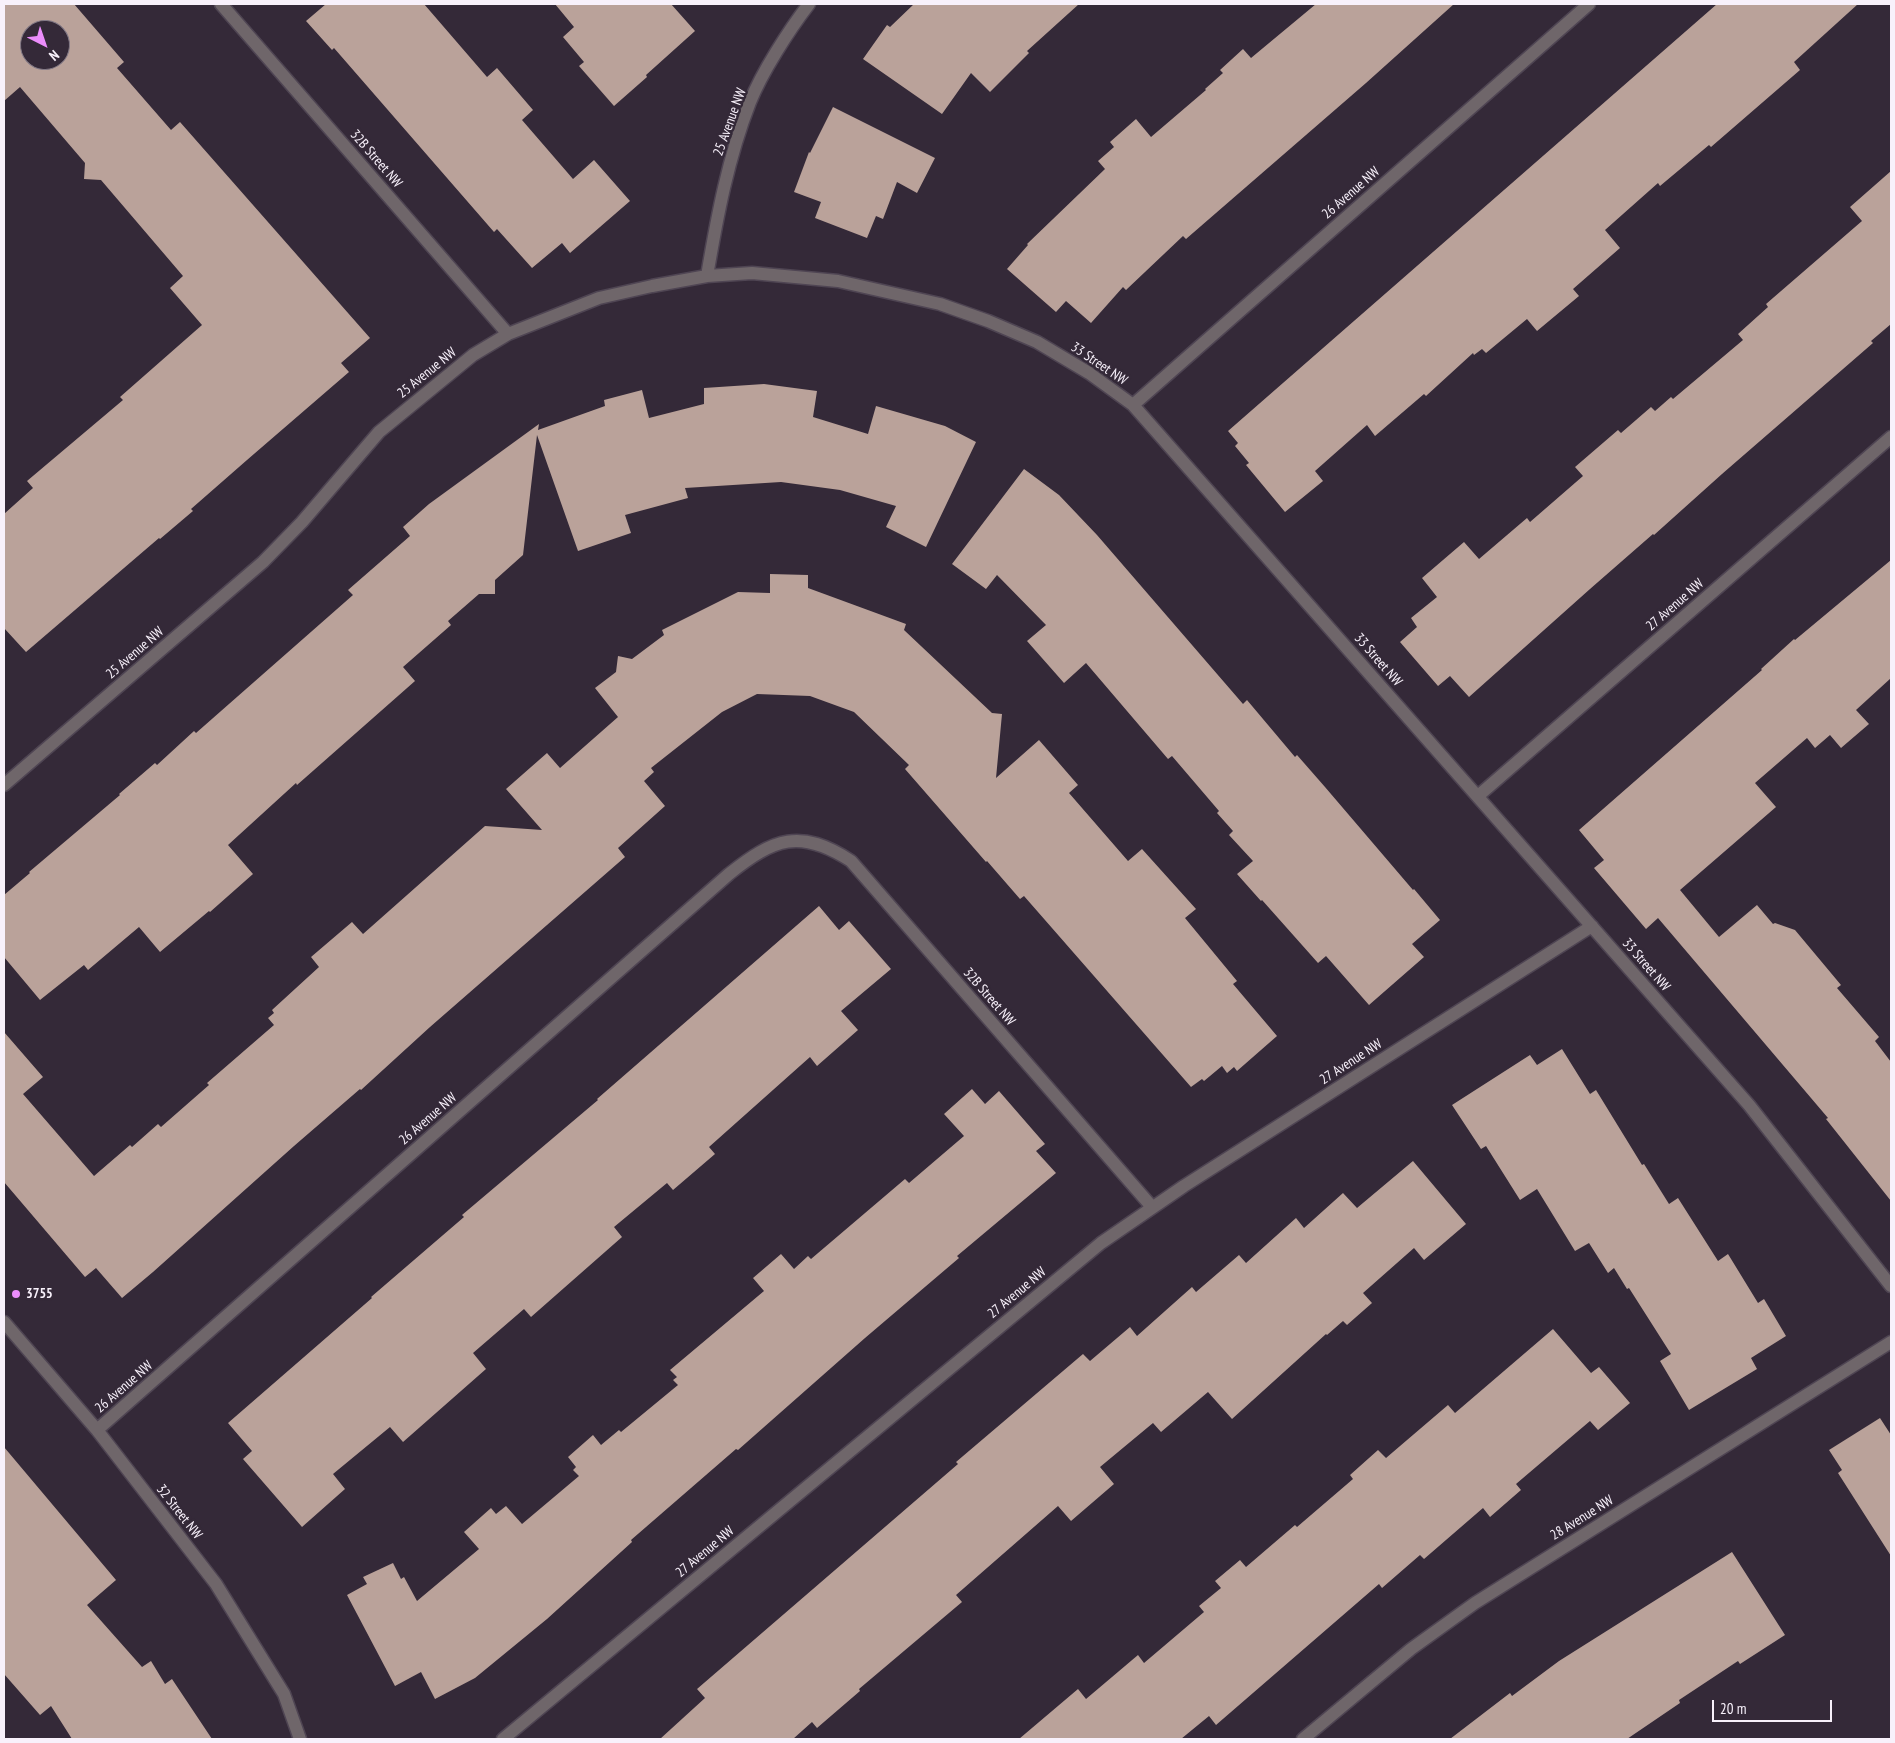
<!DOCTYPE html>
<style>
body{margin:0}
#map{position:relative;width:1895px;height:1743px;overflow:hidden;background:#342938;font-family:"PT Sans Narrow",sans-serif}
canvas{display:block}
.frame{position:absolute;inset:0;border:5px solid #f8f1fb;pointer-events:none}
.north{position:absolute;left:20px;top:20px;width:50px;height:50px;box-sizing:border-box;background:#342938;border:1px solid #827986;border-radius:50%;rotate:139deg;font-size:14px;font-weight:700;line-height:20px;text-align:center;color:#f8f1fb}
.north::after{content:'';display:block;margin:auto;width:18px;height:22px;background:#eb8dfb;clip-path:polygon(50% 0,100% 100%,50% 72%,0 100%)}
.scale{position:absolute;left:1712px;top:1700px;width:120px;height:22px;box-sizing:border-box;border:2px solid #f8f1fb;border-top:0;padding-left:6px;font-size:15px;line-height:18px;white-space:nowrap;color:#f8f1fb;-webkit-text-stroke:4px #342938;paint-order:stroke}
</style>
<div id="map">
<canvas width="1895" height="1743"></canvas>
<div class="frame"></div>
<div class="north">N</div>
<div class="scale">20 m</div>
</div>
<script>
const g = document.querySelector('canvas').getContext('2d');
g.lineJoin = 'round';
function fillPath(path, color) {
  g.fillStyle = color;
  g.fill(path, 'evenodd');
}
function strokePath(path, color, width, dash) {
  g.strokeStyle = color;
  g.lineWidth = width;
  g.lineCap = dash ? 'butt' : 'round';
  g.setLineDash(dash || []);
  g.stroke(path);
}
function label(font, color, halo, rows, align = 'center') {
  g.font = font + ' "PT Sans Narrow",sans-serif';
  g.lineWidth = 5;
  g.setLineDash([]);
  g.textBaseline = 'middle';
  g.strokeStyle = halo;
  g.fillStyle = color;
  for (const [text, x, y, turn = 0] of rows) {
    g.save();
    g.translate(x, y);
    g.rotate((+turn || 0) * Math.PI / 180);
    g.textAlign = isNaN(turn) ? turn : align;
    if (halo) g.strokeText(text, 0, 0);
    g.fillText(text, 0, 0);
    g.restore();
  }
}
fillPath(new Path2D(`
 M 4,4 L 74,4 L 124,62 L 117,68 L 171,130 L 180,122 L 370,338 L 341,363 L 349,372 L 247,460 L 191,509 L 193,511 L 160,539 L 159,538 L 26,652 L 4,628 L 4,514 L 33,488 L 27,481 L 123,400 L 120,397 L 202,325 L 170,288 L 183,276 L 101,180 L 84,179 L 85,163 L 20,87 L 4,101 ZM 30,30 L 60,30 L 60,60 L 30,60 Z
 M 326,4 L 424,4 L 487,77 L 497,68 L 533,110 L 522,120 L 573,179 L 594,160 L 630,201 L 570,253 L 562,243 L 532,268 L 497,229 L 494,232 L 334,48 L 332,50 L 306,21 Z
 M 555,4 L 671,4 L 695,31 L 646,75 L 647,77 L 614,106 L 579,66 L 584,62 L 563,37 L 574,27 Z
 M 914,4 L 1079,4 L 1027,51 L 1029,53 L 990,92 L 971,73 L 942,114 L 863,59 L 887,25 L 890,27 Z
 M 1316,4 L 1454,4 L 1366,83 L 1186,239 L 1183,236 L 1126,290 L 1123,287 L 1091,323 L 1066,301 L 1056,312 L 1007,269 L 1028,245 L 1027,244 L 1105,169 L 1098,161 L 1114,147 L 1110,142 L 1136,119 L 1151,137 L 1206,90 L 1205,89 L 1223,73 L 1220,70 L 1243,49 L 1251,58 Z
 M 1717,4 L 1858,4 L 1794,62 L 1800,70 L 1711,147 L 1709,145 L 1660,186 L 1658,183 L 1605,230 L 1620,248 L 1573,289 L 1579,296 L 1537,331 L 1527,319 L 1486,353 L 1482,349 L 1474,355 L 1473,353 L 1426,396 L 1424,394 L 1375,436 L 1367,425 L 1315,471 L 1323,481 L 1285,512 L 1246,465 L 1249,463 L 1235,446 L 1238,443 L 1228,431 Z
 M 833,107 L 935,158 L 917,193 L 897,182 L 883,219 L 876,216 L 867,238 L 815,218 L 821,202 L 794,192 L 809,152 L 810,153 Z
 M 1891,171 L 1891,324 L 1871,341 L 1873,343 L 1722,474 L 1654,535 L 1653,534 L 1590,589 L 1469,697 L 1450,676 L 1438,686 L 1400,642 L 1417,627 L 1411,618 L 1437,597 L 1422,578 L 1464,542 L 1479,559 L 1527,518 L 1530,522 L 1583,476 L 1575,467 L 1618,430 L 1621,433 L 1651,407 L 1655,411 L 1671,397 L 1673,399 L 1743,340 L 1738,334 L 1768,307 L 1766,304 L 1862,221 L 1850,207 Z
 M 764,384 L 817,391 L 813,417 L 868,434 L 876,406 L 945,426 L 976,442 L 926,547 L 886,527 L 896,506 L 840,490 L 781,482 L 685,488 L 688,498 L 625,515 L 631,533 L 578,551 L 537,435 L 523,555 L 495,580 L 495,594 L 479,594 L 448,621 L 451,625 L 403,667 L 415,681 L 297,785 L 296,783 L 228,845 L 253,874 L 210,912 L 209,911 L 160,952 L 139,927 L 88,970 L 84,965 L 40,1000 L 4,957 L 4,895 L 30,873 L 29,872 L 120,795 L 119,794 L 155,763 L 157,765 L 194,731 L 196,733 L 353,595 L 348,590 L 410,536 L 403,527 L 429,504 L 539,424 L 538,430 L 605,406 L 604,400 L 642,390 L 649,418 L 704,404 L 704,388 Z
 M 1024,469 L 1059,495 L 1097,535 L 1243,704 L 1247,700 L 1295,757 L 1297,755 L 1325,787 L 1413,890 L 1414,889 L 1440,920 L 1412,944 L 1424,957 L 1369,1005 L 1326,956 L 1318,963 L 1262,900 L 1261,901 L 1237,874 L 1253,861 L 1229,835 L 1233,831 L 1217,813 L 1219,811 L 1172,756 L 1168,759 L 1086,663 L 1064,683 L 1027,641 L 1046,625 L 997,575 L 986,589 L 952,564 Z
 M 1891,560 L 1891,678 L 1856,710 L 1869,724 L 1841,748 L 1830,735 L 1815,748 L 1807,738 L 1755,783 L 1776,807 L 1680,890 L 1719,937 L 1757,905 L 1773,924 L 1775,923 L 1795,930 L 1841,985 L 1837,988 L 1879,1037 L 1875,1041 L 1891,1062 L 1891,1201 L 1826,1119 L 1828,1118 L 1658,918 L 1646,929 L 1594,868 L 1604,860 L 1579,830 L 1762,670 L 1761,669 L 1794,639 L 1795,640 Z
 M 770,574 L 808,575 L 808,588 L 906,624 L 904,630 L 992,713 L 1002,714 L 996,778 L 1039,740 L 1078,785 L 1069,793 L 1128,861 L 1142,849 L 1196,909 L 1185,918 L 1237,981 L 1233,984 L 1277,1036 L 1237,1071 L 1234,1067 L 1227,1073 L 1222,1066 L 1204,1081 L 1202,1079 L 1191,1087 L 1024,896 L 1020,899 L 987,861 L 986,862 L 905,769 L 909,765 L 854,712 L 810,696 L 757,694 L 722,712 L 651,768 L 654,772 L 644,781 L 665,806 L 618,848 L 625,857 L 430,1027 L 361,1090 L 360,1089 L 294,1146 L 153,1272 L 122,1298 L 96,1268 L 85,1277 L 4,1182 L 4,1032 L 43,1077 L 23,1094 L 94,1176 L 130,1145 L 132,1147 L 158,1124 L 161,1127 L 209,1085 L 207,1083 L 274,1025 L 268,1018 L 274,1013 L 272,1010 L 319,967 L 311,957 L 352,922 L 363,934 L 485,826 L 542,830 L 506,789 L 547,753 L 560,768 L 618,717 L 595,688 L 616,672 L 618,656 L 632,659 L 664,635 L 662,630 L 738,592 L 770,593 Z
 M 819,906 L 839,930 L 849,921 L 891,969 L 841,1011 L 858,1030 L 817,1066 L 810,1057 L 709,1147 L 715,1154 L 673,1190 L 667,1183 L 614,1227 L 622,1237 L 531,1317 L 524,1309 L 473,1353 L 486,1369 L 403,1442 L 390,1427 L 333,1474 L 345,1489 L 302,1527 L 243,1459 L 252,1451 L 228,1423 L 372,1298 L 371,1297 L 464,1217 L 462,1215 L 598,1100 L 597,1099 Z
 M 1562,1049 L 1590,1094 L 1596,1090 L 1642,1165 L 1644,1164 L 1669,1204 L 1678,1198 L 1718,1261 L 1728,1254 L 1758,1303 L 1764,1299 L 1786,1336 L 1751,1358 L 1757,1369 L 1689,1410 L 1660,1361 L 1671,1354 L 1629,1288 L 1627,1289 L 1614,1268 L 1608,1273 L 1589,1243 L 1575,1251 L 1537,1189 L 1520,1200 L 1486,1146 L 1481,1149 L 1452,1105 L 1530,1055 L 1537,1065 Z
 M 972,1089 L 985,1104 L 999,1091 L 1045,1144 L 1036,1151 L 1056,1173 L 957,1256 L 959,1258 L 865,1338 L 738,1450 L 736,1449 L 631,1540 L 632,1542 L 547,1619 L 475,1678 L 435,1699 L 421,1672 L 395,1686 L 347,1595 L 367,1584 L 363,1577 L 393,1563 L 401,1579 L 404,1577 L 417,1601 L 479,1549 L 464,1532 L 491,1508 L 496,1514 L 506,1506 L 522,1524 L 579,1476 L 573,1470 L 576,1467 L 568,1457 L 593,1435 L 601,1445 L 619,1430 L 621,1432 L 678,1385 L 673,1380 L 677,1377 L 670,1370 L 764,1291 L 753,1278 L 781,1254 L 794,1269 L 808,1256 L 811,1259 L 905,1179 L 909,1183 L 964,1136 L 944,1114 Z
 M 1413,1161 L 1466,1224 L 1424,1260 L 1414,1248 L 1363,1293 L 1372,1303 L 1347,1325 L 1343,1321 L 1327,1335 L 1326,1334 L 1232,1419 L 1208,1392 L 1161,1432 L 1153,1423 L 1100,1467 L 1114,1484 L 1071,1521 L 1058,1506 L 956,1595 L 962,1602 L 859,1689 L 860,1691 L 817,1728 L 812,1722 L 793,1739 L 660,1739 L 705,1698 L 697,1689 L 958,1464 L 956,1462 L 1083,1354 L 1090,1361 L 1130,1327 L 1137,1336 L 1192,1287 L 1196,1292 L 1239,1255 L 1246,1263 L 1296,1218 L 1304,1228 L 1343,1193 L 1357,1208 Z
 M 1553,1329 L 1591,1373 L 1599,1367 L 1630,1403 L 1598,1430 L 1590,1421 L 1516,1484 L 1521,1490 L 1490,1517 L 1483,1508 L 1424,1559 L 1420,1555 L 1382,1588 L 1379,1584 L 1216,1725 L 1209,1716 L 1181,1739 L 1019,1739 L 1078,1689 L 1086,1699 L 1138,1655 L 1144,1663 L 1204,1612 L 1199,1606 L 1221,1588 L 1215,1581 L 1240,1560 L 1246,1567 L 1295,1525 L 1297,1527 L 1353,1479 L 1350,1475 L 1378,1450 L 1386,1458 L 1448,1405 L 1455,1413 Z
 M 1880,1418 L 1891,1435 L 1891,1556 L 1838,1473 L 1842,1470 L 1829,1450 Z
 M 4,1447 L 116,1580 L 87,1605 L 142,1667 L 151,1661 L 165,1684 L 172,1679 L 212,1739 L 72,1739 L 51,1706 L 40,1715 L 4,1674 Z
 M 1732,1552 L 1785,1635 L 1740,1664 L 1738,1661 L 1679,1700 L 1680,1703 L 1627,1739 L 1450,1739 L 1510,1693 L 1512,1696 L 1559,1661 Z`), '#baa29a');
const minor = new Path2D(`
 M 221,4 L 508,334
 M 707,276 C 717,217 728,158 750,102 C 762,72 789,30 809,4
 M 1133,405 L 1589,4
 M 4,785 L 263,562 L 302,522 L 379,432 L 473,355 L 508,334 L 599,298 L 652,286 L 707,276 L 752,273 L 838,281 L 940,304 L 988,321 L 1037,342 L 1089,373 L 1133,405 L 1749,1105 L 1891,1286
 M 1478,796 L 1891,437
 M 4,1322 L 97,1430 L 216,1584 L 284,1694 L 300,1739
 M 97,1430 L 729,874 C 774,838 800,828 851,861 L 1152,1207
 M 503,1739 L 1101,1243 L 1184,1186 L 1592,926
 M 1303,1739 L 1411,1649 L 1475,1603 L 1891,1342`);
strokePath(minor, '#4f4553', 15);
strokePath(minor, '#6f666a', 12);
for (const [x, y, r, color] of [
 [16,1294,5,"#eb8dfb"]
]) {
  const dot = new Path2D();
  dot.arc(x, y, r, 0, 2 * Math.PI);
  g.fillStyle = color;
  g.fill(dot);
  strokePath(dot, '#342938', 2);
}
label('14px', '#f8f1fb', '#342938', [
 ["25 Avenue NW",730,122,-70],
 ["32B Street NW",376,159,49],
 ["26 Avenue NW",1351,193,-41],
 ["33 Street NW",1099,364,34],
 ["25 Avenue NW",427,373,-39],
 ["27 Avenue NW",1675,605,-41],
 ["25 Avenue NW",135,653,-41],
 ["33 Street NW",1378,660,49],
 ["33 Street NW",1646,965,49],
 ["32B Street NW",989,997,49],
 ["27 Avenue NW",1351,1062,-33],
 ["26 Avenue NW",428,1119,-41],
 ["27 Avenue NW",1017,1293,-40],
 ["26 Avenue NW",124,1387,-41],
 ["32 Street NW",179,1512,52],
 ["28 Avenue NW",1582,1518,-32],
 ["27 Avenue NW",705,1552,-40]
]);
label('bold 14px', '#f8f1fb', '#342938', [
 ["3755",26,1294]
], 'left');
</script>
